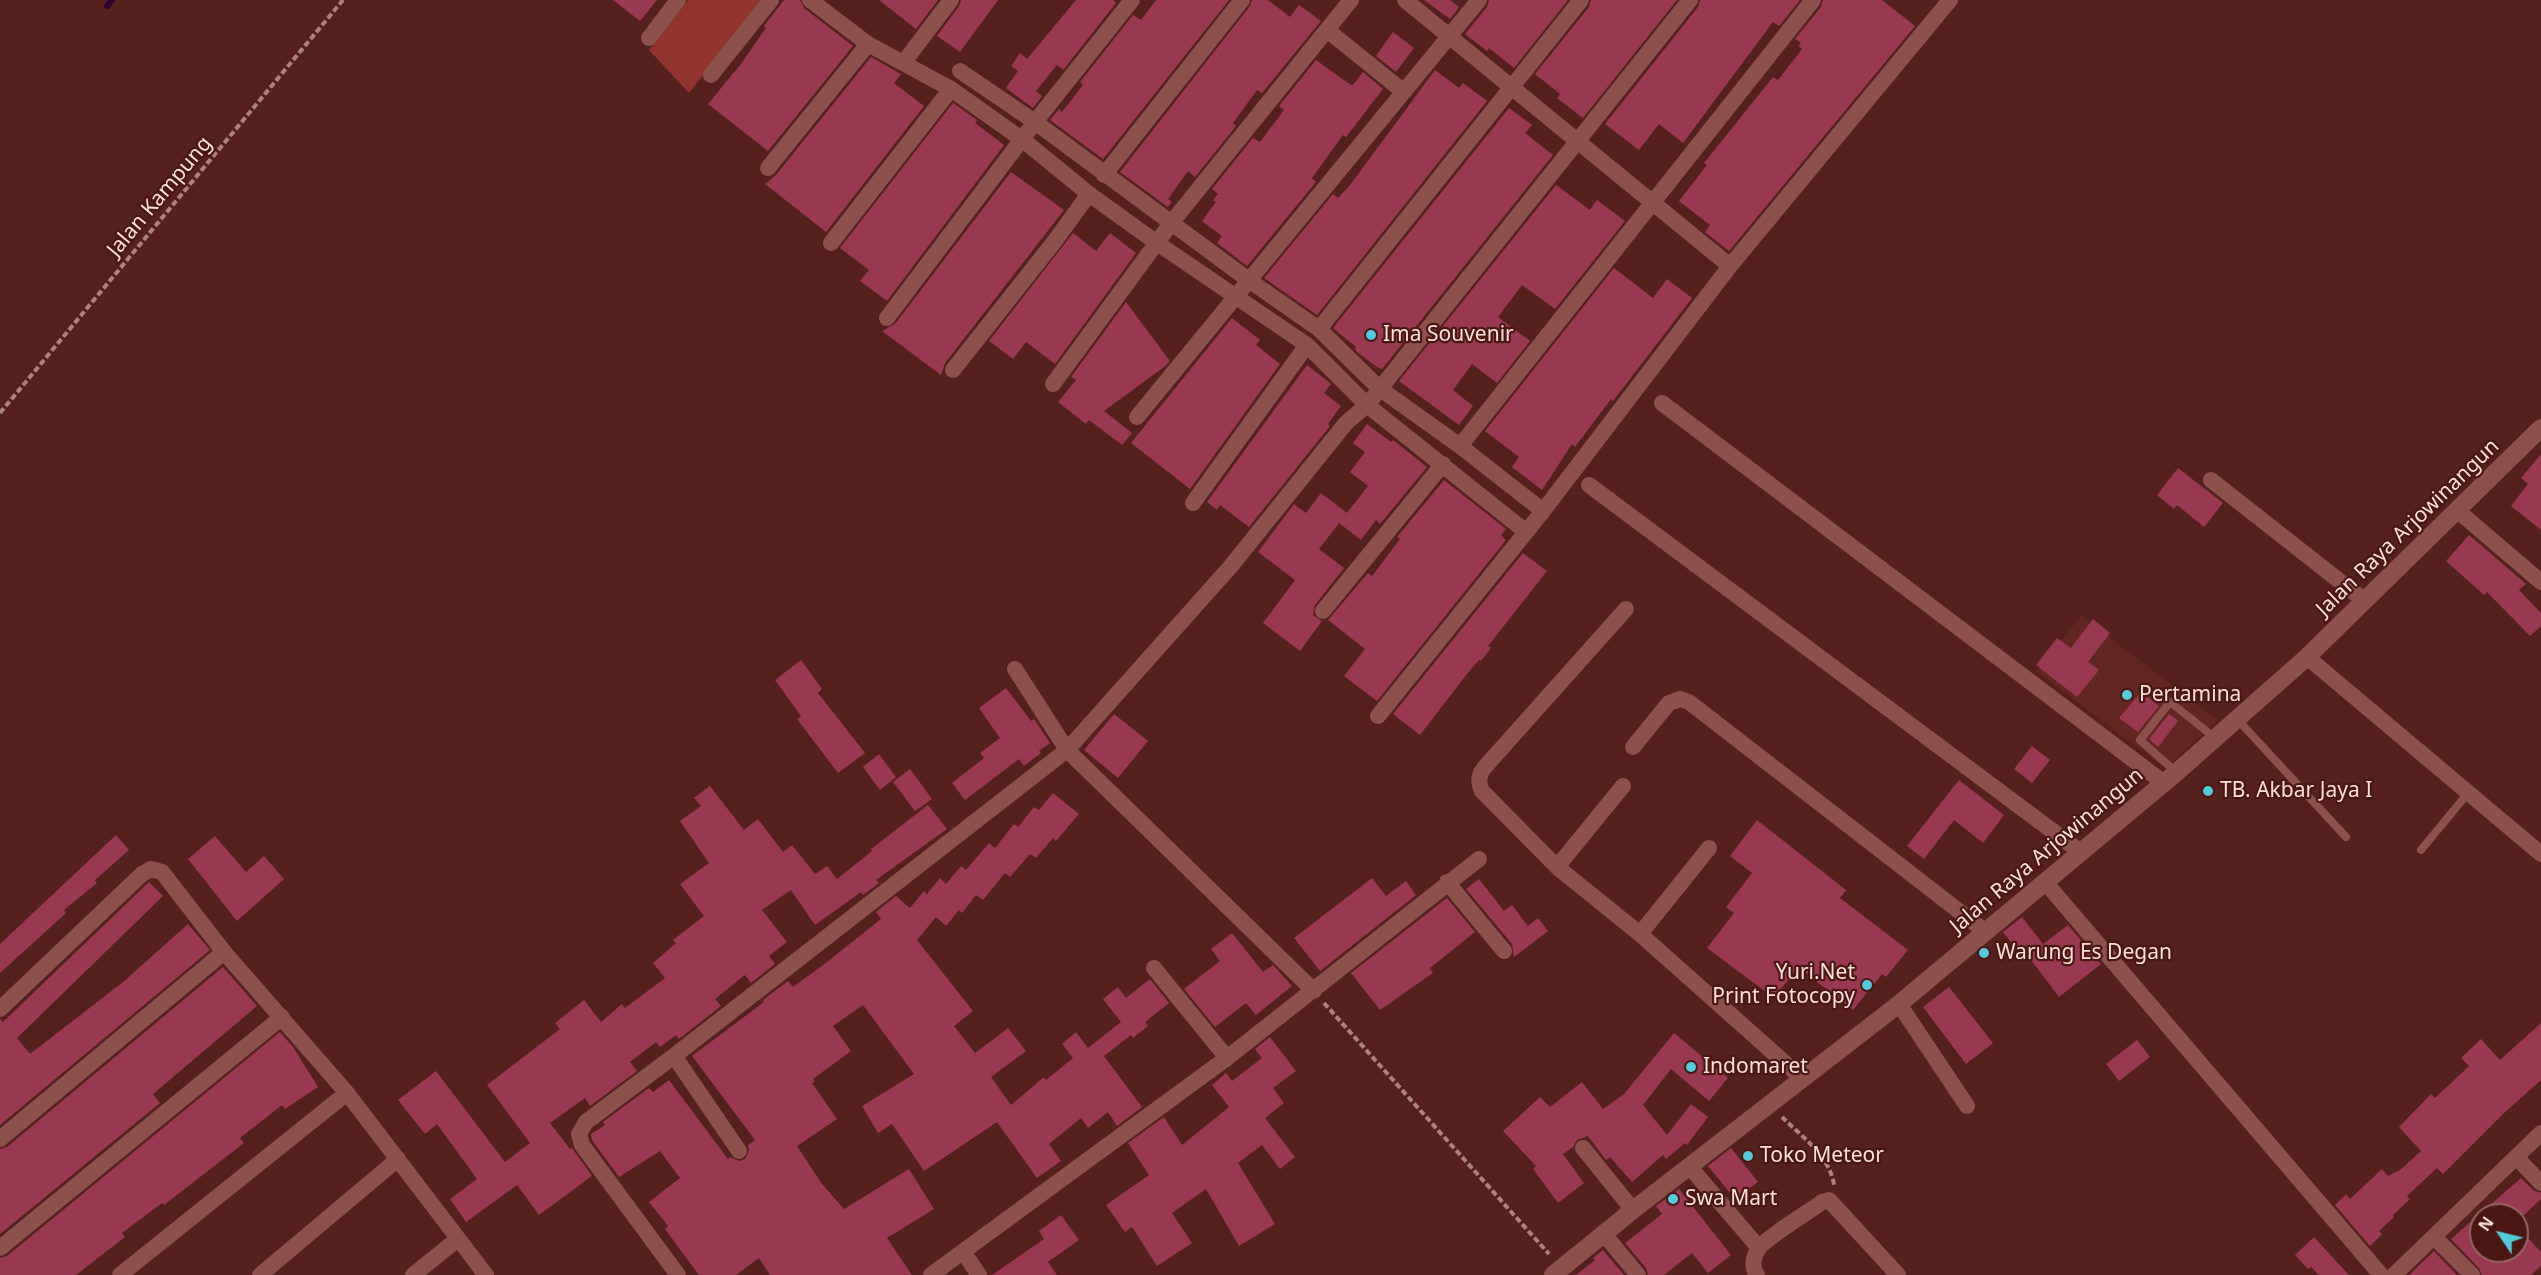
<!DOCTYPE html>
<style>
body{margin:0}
#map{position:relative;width:2541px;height:1275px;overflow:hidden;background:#55211c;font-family:"Noto Sans",sans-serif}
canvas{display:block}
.north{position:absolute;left:2469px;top:1203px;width:60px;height:60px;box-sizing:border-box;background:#4a1712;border:2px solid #916762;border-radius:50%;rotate:305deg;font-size:16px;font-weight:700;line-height:24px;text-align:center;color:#fbdfdb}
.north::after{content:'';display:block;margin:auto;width:21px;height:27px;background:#53cbdb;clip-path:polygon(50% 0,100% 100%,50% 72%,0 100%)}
</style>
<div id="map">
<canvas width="2541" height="1275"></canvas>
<div class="north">N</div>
</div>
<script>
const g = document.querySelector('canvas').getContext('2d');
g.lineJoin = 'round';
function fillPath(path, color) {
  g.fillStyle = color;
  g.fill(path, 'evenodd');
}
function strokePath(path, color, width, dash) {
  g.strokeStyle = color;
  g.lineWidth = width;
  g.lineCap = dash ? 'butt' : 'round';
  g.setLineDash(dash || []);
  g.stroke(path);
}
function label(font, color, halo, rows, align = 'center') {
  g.font = font + ' "Noto Sans",sans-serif';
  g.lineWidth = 4.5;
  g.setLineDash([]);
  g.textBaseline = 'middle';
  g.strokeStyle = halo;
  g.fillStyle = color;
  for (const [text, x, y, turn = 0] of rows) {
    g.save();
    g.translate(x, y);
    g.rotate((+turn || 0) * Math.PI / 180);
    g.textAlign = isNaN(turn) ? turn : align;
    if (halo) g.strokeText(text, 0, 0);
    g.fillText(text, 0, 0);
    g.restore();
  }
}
fillPath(new Path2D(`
 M 2081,616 L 2218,720 L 2165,768 L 2036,671 Z`), '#632721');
fillPath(new Path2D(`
 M 688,0 L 762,0 L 689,93 L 649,50 Z`), '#91342c');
strokePath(new Path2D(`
 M 107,6 L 112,0`), '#300031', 6);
fillPath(new Path2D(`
 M 613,0 L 657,0 L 640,21 Z
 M 784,0 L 800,0 L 804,8 L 853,46 L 768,151 L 708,104 L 740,65 L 766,28 L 764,26 Z
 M 879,0 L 938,0 L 916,29 Z
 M 961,0 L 998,0 L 960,52 L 937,36 L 959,6 Z
 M 1076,0 L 1113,0 L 1116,3 L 1063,70 L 1057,65 L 1036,91 L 1042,96 L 1033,108 L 1006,88 L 1018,71 L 1011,66 L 1020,53 L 1027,59 Z
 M 1156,0 L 1229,0 L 1103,159 L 1050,120 L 1059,109 L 1062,112 L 1083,85 L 1080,82 L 1133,15 L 1141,20 Z
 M 1252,0 L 1268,0 L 1290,17 L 1299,5 L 1321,21 L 1262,93 L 1257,90 L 1233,123 L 1236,126 L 1195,177 L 1188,171 L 1168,199 L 1172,202 L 1168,207 L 1120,172 L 1250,6 Z
 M 1424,0 L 1450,0 L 1459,7 L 1450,19 Z
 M 1489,0 L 1568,0 L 1514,68 L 1489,48 L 1487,51 L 1465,34 L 1487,7 Z
 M 1591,0 L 1677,0 L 1583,118 L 1557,98 L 1560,94 L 1535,74 L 1589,7 Z
 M 1700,0 L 1800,0 L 1779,26 L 1773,22 L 1683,143 L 1659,124 L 1639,150 L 1605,124 L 1698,7 Z
 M 1823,0 L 1882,0 L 1915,26 L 1729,251 L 1705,232 L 1710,225 L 1679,201 L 1707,165 L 1704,163 L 1773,77 L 1778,80 L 1802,49 L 1798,46 L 1801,43 L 1795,39 L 1821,7 Z
 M 1393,32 L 1414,48 L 1396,72 L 1376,56 Z
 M 871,57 L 901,74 L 894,83 L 924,106 L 826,232 L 765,184 L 776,175 Z
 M 1316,60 L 1351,85 L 1353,85 L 1363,72 L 1383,89 L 1346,137 L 1343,135 L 1312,178 L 1316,182 L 1247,266 L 1217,243 L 1222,236 L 1202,221 L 1216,202 L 1213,200 L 1218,194 L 1212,189 L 1253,138 L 1260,142 L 1284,110 L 1279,106 Z
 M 1435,70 L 1459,88 L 1463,83 L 1487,101 L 1317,315 L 1264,278 L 1333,194 L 1338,198 L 1350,185 Z
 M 953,103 L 977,120 L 975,123 L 1004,145 L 887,301 L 860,281 L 869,270 L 840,248 Z
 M 1509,108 L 1532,125 L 1525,133 L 1553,155 L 1382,369 L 1377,367 L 1357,352 L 1355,349 L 1356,347 L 1333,328 Z
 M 1011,172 L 1064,210 L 945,363 L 941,375 L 882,331 L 895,324 Z
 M 1556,185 L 1590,210 L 1597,200 L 1625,221 L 1555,309 L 1522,285 L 1498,317 L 1530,341 L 1497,383 L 1472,364 L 1453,390 L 1473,406 L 1459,425 L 1399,381 Z
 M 1073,233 L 1096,251 L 1110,233 L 1136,253 L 1055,364 L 1026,342 L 1013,359 L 989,341 Z
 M 1614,268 L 1653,298 L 1667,279 L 1692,298 L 1613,401 L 1611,399 L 1575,447 L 1572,444 L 1542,490 L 1512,467 L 1519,457 L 1485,431 Z
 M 1126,302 L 1170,361 L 1164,367 L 1104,411 L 1132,433 L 1122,445 L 1089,420 L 1086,424 L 1058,402 L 1076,380 L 1071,377 Z
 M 1232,318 L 1260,340 L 1256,345 L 1280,364 L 1190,489 L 1131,443 Z
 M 1307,365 L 1331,384 L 1324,393 L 1341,406 L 1328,424 L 1330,426 L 1249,527 L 1220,505 L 1217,510 L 1207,502 Z
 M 1367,424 L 1391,442 L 1393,440 L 1427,467 L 1380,524 L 1376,520 L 1361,540 L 1339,523 L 1368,486 L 1350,472 L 1365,452 L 1353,443 Z
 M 2541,454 L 2541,530 L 2511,506 L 2528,484 L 2521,478 Z
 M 2178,468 L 2223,503 L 2204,527 L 2177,505 L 2174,509 L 2157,495 Z
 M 1444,480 L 1506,529 L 1501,535 L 1506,540 L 1377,701 L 1344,676 L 1365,649 L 1328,620 L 1368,573 L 1372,576 L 1400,539 L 1397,537 Z
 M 1321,493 L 1347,513 L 1319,549 L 1344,568 L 1315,605 L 1313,615 L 1322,621 L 1300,651 L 1263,623 L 1295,580 L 1258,552 L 1294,504 L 1306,513 Z
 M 2469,535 L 2526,584 L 2519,590 L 2541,613 L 2541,626 L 2530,636 L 2487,592 L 2484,595 L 2446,561 Z
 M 1523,553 L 1547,571 L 1488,646 L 1491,648 L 1481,661 L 1479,660 L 1467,674 L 1420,735 L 1393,714 Z
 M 2093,619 L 2110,633 L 2088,662 L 2099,670 L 2077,697 L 2036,665 L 2057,638 L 2071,648 Z
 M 801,660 L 822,689 L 818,693 L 865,753 L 838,773 L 797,719 L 801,716 L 775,680 Z
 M 1006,688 L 1031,721 L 1034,719 L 1050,743 L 1039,751 L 1041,753 L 1024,766 L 1019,759 L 965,800 L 952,783 L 984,758 L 980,753 L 1000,738 L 979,708 Z
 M 2141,692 L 2159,706 L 2138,732 L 2119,718 Z
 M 1114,714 L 1148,741 L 1118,778 L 1084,750 Z
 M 2169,714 L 2178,721 L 2158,747 L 2149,739 Z
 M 2032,746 L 2050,760 L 2032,783 L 2014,769 Z
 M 879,754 L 896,777 L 880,790 L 863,767 Z
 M 910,769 L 932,799 L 915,811 L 893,782 Z
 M 1959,780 L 2004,815 L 1983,843 L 1954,820 L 1924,859 L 1907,846 Z
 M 710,786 L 744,830 L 758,819 L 783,852 L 792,845 L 815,874 L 827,866 L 837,879 L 872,851 L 871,849 L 928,805 L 947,829 L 876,880 L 879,883 L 863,895 L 861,892 L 815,925 L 791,890 L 762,910 L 787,942 L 769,956 L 775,964 L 751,983 L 745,975 L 715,999 L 721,1006 L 679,1039 L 676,1035 L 660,1047 L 656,1042 L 630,1062 L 637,1071 L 590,1106 L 585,1098 L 550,1123 L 570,1149 L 572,1148 L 592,1176 L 539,1215 L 517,1185 L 466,1222 L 450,1199 L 477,1179 L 437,1124 L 425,1134 L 398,1100 L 436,1071 L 505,1162 L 530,1143 L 487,1085 L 560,1029 L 555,1023 L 584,1000 L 601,1022 L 622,1004 L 625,1008 L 665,978 L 653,963 L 676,943 L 673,940 L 704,916 L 680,884 L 709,863 L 680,821 L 701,806 L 694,798 Z
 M 1053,793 L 1079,814 L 1056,841 L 1053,838 L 1036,858 L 1030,854 L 1010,877 L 1005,873 L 983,900 L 976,895 L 962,913 L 959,910 L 946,926 L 936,917 L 917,940 L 973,1011 L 954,1026 L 975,1053 L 1008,1028 L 1026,1051 L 991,1077 L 1011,1105 L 1044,1077 L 1046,1080 L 1073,1058 L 1062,1044 L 1076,1032 L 1088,1048 L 1121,1022 L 1103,999 L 1118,987 L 1126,998 L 1150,979 L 1169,1003 L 1145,1022 L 1148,1026 L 1133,1038 L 1131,1035 L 1104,1056 L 1142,1107 L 1117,1126 L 1108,1112 L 1088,1128 L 1081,1118 L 1049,1144 L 1061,1161 L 1037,1178 L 997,1122 L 924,1171 L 892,1124 L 878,1133 L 862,1106 L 914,1074 L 863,1005 L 833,1026 L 851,1051 L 813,1079 L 815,1082 L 812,1083 L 837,1119 L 797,1146 L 822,1184 L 844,1209 L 909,1169 L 934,1209 L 887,1238 L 912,1275 L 770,1275 L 759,1258 L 736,1275 L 699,1275 L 665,1229 L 668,1226 L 649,1202 L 680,1178 L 660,1151 L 619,1177 L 592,1140 L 591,1134 L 605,1125 L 603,1122 L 649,1088 L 653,1092 L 669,1080 L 728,1159 L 730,1157 L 739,1161 L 745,1159 L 749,1151 L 748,1145 L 755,1140 L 692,1056 L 764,1002 L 763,1000 L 788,981 L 793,987 L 827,962 L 881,919 L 876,912 L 896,896 L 910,908 L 924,891 L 927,894 L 940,878 L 946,884 L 961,866 L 966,870 L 989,843 L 995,848 L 1014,824 L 1018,827 L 1034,807 L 1039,810 Z
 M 1757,820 L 1846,890 L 1840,898 L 1908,950 L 1886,977 L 1882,974 L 1853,1010 L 1798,967 L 1774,998 L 1707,948 L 1734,913 L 1726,907 L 1752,873 L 1730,856 Z
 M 116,835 L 129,850 L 95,880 L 97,883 L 64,910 L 66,913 L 0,973 L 0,944 Z
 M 215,836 L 246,872 L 264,856 L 284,879 L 237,921 L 188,859 Z
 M 1372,878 L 1386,896 L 1406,881 L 1416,895 L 1320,971 L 1294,938 Z
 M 1479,879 L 1504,911 L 1512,905 L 1528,926 L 1538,918 L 1548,931 L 1514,957 L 1512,944 L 1466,889 Z
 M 149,882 L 163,896 L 17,1038 L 30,1054 L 123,982 L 188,924 L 210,950 L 0,1125 L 0,1019 L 3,1022 Z
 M 1447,898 L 1475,932 L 1430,968 L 1433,973 L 1380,1010 L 1351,973 Z
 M 2022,917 L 2043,944 L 2068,925 L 2101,964 L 2059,997 L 2022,948 L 2018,951 L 2003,932 Z
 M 1232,933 L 1263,972 L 1273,965 L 1292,986 L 1256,1015 L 1246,1003 L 1215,1027 L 1184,989 L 1220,961 L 1211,949 Z
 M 223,967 L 257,1006 L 153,1094 L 160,1103 L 0,1234 L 0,1149 L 7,1147 Z
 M 1949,987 L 1993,1043 L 1966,1064 L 1923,1007 Z
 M 2541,1023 L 2541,1080 L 2503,1114 L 2443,1174 L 2437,1168 L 2407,1196 L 2410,1199 L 2393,1215 L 2394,1217 L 2379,1231 L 2382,1234 L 2370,1246 L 2335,1205 L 2346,1194 L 2350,1199 L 2382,1169 L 2388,1176 L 2400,1170 L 2421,1151 L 2399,1127 L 2431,1094 L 2435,1098 L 2469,1066 L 2461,1058 L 2481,1039 L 2500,1060 Z
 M 280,1032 L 293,1047 L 318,1087 L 285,1109 L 282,1105 L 240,1138 L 244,1143 L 164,1205 L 162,1203 L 122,1233 L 125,1237 L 76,1275 L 0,1275 L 0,1258 L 7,1256 Z
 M 1674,1033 L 1728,1078 L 1709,1101 L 1671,1069 L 1643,1105 L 1667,1135 L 1691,1104 L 1708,1117 L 1687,1145 L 1685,1143 L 1666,1159 L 1663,1155 L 1632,1182 L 1610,1157 L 1606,1160 L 1588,1136 L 1577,1140 L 1573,1147 L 1563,1154 L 1584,1183 L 1558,1203 L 1533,1169 L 1536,1166 L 1503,1131 L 1540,1097 L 1550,1107 L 1582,1082 L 1603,1109 L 1624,1094 Z
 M 1270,1037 L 1296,1071 L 1273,1088 L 1284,1103 L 1265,1118 L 1295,1157 L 1280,1169 L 1262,1145 L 1238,1163 L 1275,1224 L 1239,1246 L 1206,1189 L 1172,1213 L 1192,1243 L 1157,1266 L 1132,1227 L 1125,1232 L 1106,1205 L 1149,1175 L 1128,1143 L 1164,1117 L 1182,1145 L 1229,1107 L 1212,1085 L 1226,1073 L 1232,1081 L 1262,1058 L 1255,1049 Z
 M 2137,1040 L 2150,1057 L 2119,1081 L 2106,1064 Z
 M 1731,1148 L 1758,1182 L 1735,1199 L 1708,1166 Z
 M 2521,1178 L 2533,1190 L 2541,1193 L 2541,1199 L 2524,1215 L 2481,1215 L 2481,1251 L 2517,1251 L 2517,1226 L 2541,1252 L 2541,1266 L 2531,1275 L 2482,1275 L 2479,1268 L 2451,1239 Z
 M 1679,1189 L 1731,1255 L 1708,1273 L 1692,1253 L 1664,1275 L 1648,1275 L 1646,1268 L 1625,1243 L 1662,1214 L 1656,1206 Z
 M 1061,1215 L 1079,1240 L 1048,1262 L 1057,1275 L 992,1275 L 1044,1239 L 1039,1231 Z
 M 2314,1237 L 2335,1260 L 2349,1275 L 2319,1275 L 2311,1267 L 2308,1269 L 2295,1255 Z
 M 1603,1250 L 1624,1275 L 1576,1275 L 1595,1260 L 1593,1258 Z
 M 2434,1251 L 2457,1275 L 2409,1275 Z`), '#983951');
strokePath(new Path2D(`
 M 0,413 L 343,0
 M 1324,1003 L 1549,1254
 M 1782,1117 C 1801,1136 1830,1156 1834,1185`), '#aa837e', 4, [6, 3]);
strokePath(new Path2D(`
 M 2237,719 L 2346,837
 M 2176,772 L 2140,740 L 2170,702 L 2215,738
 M 2421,850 L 2468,793`), '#8b514a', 8);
strokePath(new Path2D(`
 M 810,0 L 868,44 L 951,89 L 1023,140 L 1089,194 L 1157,243 L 1307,345 L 1367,405 L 1525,531
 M 1405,0 L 1730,266
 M 1327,30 L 1404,92
 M 649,38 L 678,0
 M 904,62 L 951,0
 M 960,71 L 1035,122 L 1250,281 L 1319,329 L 1379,388 L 1460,446 L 1543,511
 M 711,75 L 771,0
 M 768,168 L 868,44
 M 1104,175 L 1242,0
 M 831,243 L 951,89
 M 887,318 L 1035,122 L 1132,0
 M 1319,329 L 1581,0
 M 953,370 L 1054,242 L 1089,194
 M 1053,384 L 1172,222 L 1351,0
 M 1662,403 L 2164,783
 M 1137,417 L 1479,0
 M 1460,446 L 1813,0
 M 2211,480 L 2365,601
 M 1589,485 L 2082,853
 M 1193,503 L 1307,345
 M 2458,511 L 2541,582
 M 1626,609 L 1484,768 C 1478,776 1478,782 1482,791 L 1557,867 L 1640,934 L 1803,1079
 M 1323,611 L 1443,464
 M 2307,657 L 2541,854
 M 1015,669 L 1067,750 L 1231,566 L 1346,423 L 1367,405 L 1690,0
 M 1378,716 L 1543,511 L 1730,266 L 1950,0
 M 1633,747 L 1669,703 L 1680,699 L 1689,702 L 1986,932
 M 1557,867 L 1623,786
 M 1447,882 L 1504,951
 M 2045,882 L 2381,1275
 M 1640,934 L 1709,848
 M 1154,968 L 1227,1058
 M 1899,1004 L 1967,1106
 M 0,1009 L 142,874 L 151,869 L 162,872 L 224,952 L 347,1093 L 486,1275
 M 674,1056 L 739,1151
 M 0,1139 L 224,952
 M 1583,1148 L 1633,1210
 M 2516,1157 L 2541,1183
 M 1689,1166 L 1759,1248
 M 1604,1234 L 1638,1275
 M 2434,1237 L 2472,1275
 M 0,1248 L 282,1017
 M 964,1253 L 979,1275
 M 120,1275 L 347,1093
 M 260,1275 L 398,1159
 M 413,1275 L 458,1239
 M 678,1275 L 582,1145 L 579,1134 L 586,1122 L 674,1056 L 1067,750 L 1314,991
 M 931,1275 L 1227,1058 L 1479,859
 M 1757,1275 C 1751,1267 1753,1256 1759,1248 C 1767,1237 1809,1212 1822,1202 L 1829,1200 L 1898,1275
 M 2394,1275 L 2541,1133`), '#8b514a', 16);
strokePath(new Path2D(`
 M 1553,1275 L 1633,1210 L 1899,1004 L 2177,772 L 2307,657 L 2541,428`), '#8b514a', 18);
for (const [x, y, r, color] of [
 [1371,335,6,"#53cbdb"],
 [2127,695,6,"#53cbdb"],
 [2208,791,6,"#53cbdb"],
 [1984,953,6,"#53cbdb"],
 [1867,985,6,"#53cbdb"],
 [1691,1067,6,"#53cbdb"],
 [1748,1156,6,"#53cbdb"],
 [1673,1199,6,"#53cbdb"]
]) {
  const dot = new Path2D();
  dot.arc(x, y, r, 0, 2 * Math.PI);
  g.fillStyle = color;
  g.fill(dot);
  strokePath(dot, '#4a1712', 2);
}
label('21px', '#fbdfdb', '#4a1712', [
 ["Jalan Kampung",160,197,-50],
 ["Jalan Raya Arjowinangun",2408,528,-44],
 ["Jalan Raya Arjowinangun",2047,851,-40]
]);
label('21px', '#fbdfdb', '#4a1712', [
 ["Ima Souvenir",1383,335],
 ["Pertamina",2139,695],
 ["TB. Akbar Jaya I",2220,791],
 ["Warung Es Degan",1996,953],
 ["Yuri.Net",1855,973,"right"],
 ["Print Fotocopy",1855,997,"right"],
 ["Indomaret",1703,1067],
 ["Toko Meteor",1760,1156],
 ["Swa Mart",1685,1199]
], 'left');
</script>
